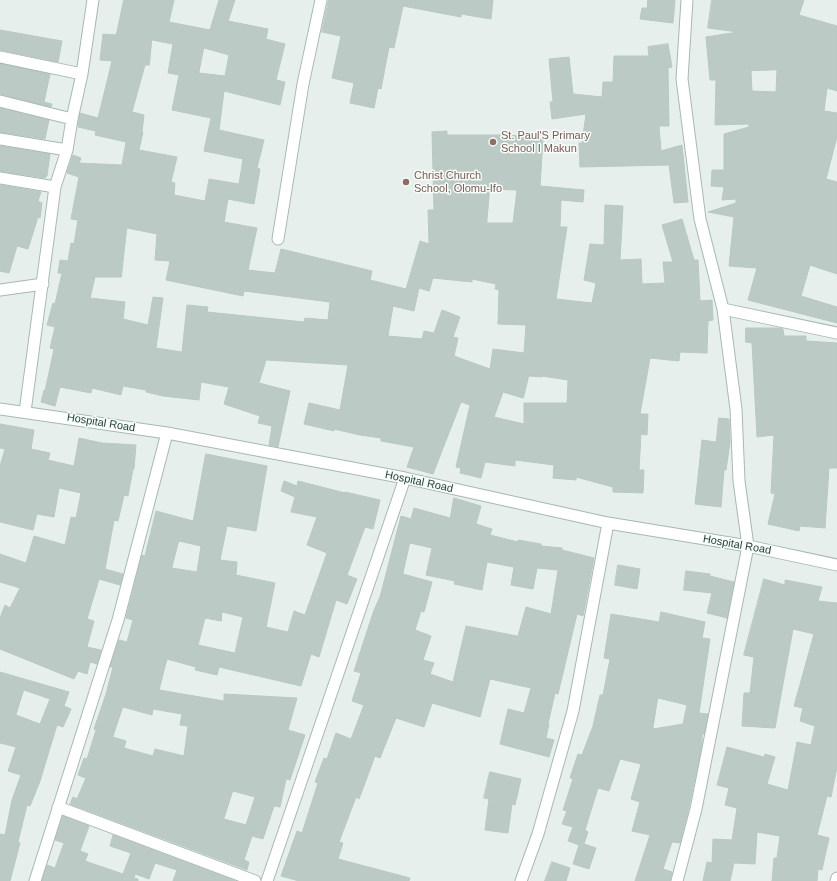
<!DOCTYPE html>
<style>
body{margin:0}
canvas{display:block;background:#e6efeb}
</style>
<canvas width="837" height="881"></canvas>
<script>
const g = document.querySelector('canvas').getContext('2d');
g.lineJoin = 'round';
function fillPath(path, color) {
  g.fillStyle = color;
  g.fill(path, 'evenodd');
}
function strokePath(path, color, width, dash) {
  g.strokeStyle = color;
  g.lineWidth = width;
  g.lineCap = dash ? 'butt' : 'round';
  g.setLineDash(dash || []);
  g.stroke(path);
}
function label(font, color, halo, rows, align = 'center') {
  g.font = font + ' Arial,sans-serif';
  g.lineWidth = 3;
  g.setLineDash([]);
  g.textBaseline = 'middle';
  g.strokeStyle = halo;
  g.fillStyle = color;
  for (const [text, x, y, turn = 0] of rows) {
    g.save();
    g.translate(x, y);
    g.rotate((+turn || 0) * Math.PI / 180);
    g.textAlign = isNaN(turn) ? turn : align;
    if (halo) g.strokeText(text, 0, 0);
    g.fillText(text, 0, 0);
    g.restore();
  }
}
const building = new Path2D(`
 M 124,0 L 174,0 L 169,22 L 210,30 L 219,0 L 235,0 L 228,21 L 268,29 L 266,39 L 285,44 L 276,80 L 285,82 L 280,105 L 224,91 L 219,130 L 264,140 L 257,168 L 260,169 L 254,204 L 228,199 L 224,222 L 257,228 L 248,270 L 275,273 L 281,249 L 372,271 L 370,280 L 406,289 L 420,241 L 429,244 L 428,210 L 434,210 L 432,132 L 447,131 L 447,135 L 509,135 L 543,139 L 540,186 L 584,190 L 583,202 L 561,200 L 560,227 L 567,227 L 556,299 L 592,303 L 596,283 L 584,280 L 590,244 L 604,245 L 605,205 L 623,206 L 620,260 L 641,259 L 642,284 L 665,283 L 663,262 L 673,262 L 662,225 L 682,219 L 694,260 L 698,260 L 700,301 L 712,300 L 713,320 L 708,321 L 707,353 L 680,352 L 679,361 L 650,358 L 640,414 L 648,414 L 647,435 L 641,434 L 639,470 L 644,470 L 643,493 L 613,492 L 613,487 L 576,477 L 576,480 L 553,478 L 554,465 L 515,460 L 515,466 L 485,462 L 481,478 L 460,473 L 461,468 L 456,467 L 470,405 L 461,402 L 433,474 L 407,467 L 414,447 L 381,441 L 381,438 L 360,435 L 334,429 L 334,431 L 304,424 L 309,403 L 340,410 L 348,365 L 266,360 L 259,383 L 290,391 L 278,447 L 269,445 L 272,426 L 258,423 L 260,416 L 224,404 L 229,387 L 201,382 L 199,400 L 163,396 L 146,392 L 146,390 L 123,386 L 121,395 L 92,388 L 91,393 L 60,387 L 55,406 L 41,402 L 44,390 L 45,391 L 54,349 L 50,348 L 55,327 L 47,325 L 53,303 L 55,304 L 62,273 L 58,273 L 60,260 L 68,261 L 71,243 L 74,244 L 78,220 L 71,219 L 79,177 L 67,173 L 73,155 L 81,158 L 79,163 L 122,165 L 126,142 L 95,135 L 96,131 L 78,127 L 80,113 L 98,118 L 112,61 L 100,60 L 103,34 L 116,35 ZM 152,40 L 173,44 L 168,73 L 179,75 L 172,110 L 211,118 L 204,151 L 243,159 L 239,184 L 209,179 L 205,201 L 174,195 L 175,183 L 171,182 L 177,157 L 139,150 L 143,132 L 142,132 L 144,115 L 132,112 L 145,65 L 149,65 ZM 204,48 L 229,55 L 225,76 L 199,73 ZM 490,189 L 517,190 L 513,223 L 487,223 ZM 127,228 L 157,234 L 155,260 L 170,261 L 166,280 L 243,296 L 244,291 L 330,302 L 328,320 L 305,318 L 304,322 L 207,312 L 208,307 L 187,305 L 182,352 L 156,348 L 163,298 L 153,297 L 148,325 L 123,319 L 125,302 L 90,298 L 95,277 L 121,277 ZM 433,278 L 472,282 L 472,279 L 496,284 L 495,289 L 499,290 L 498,324 L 526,325 L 524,353 L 493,349 L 490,369 L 454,356 L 458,338 L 453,337 L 460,317 L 442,310 L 434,333 L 424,331 L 422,339 L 388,336 L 393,306 L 414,311 L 419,288 L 429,291 ZM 529,376 L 542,377 L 542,376 L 568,380 L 567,403 L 524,403 L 524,424 L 494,417 L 503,392 L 523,398 Z
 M 329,0 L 493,0 L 491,19 L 461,14 L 461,17 L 403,6 L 394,48 L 389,47 L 381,89 L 378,88 L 374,108 L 350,103 L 354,83 L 332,78 L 341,36 L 322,32 Z
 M 648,0 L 675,0 L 673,23 L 640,19 L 642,8 L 647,8 Z
 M 712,0 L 804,0 L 799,15 L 837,26 L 837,91 L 827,88 L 824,111 L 837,113 L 837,137 L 826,179 L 837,182 L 837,274 L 810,265 L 801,296 L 837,307 L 837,323 L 748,300 L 757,268 L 729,266 L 734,217 L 708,212 L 736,203 L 736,199 L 722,200 L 724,187 L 711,186 L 712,170 L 724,170 L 724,134 L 749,127 L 749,124 L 715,125 L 716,80 L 710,80 L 706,37 L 738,32 L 708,28 ZM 777,70 L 776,92 L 752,91 L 751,71 Z
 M 0,30 L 62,41 L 58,62 L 0,50 Z
 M 668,44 L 672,67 L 668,68 L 669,126 L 659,126 L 661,151 L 682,145 L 688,202 L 674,203 L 669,165 L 580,167 L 579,143 L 582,143 L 586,114 L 552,119 L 550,102 L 553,102 L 549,59 L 569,57 L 573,94 L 602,97 L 603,82 L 613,82 L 614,56 L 649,56 L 648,47 Z
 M 0,64 L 50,74 L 44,102 L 52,104 L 51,107 L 0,94 Z
 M 0,108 L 49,120 L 45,139 L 0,132 Z
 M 0,146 L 50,154 L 47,176 L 45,178 L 0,171 Z
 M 0,185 L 41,192 L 38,201 L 42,203 L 40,218 L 38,217 L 28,249 L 17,246 L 9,273 L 0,271 Z
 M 746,328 L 780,328 L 783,329 L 784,336 L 806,336 L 806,341 L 837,343 L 837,468 L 829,468 L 825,528 L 800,526 L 799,531 L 768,524 L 775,494 L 771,493 L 774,435 L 757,437 L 752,343 L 746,342 Z
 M 719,418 L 729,419 L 730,442 L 726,470 L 724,470 L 721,507 L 695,504 L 702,440 L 716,442 Z
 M 0,424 L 34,430 L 31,449 L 50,453 L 48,460 L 74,466 L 79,438 L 102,443 L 136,445 L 134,469 L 133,469 L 128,496 L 124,495 L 118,521 L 114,520 L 105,569 L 123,574 L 120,585 L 99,579 L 87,619 L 94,621 L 87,647 L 101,650 L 97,664 L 90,662 L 87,674 L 78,671 L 74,679 L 0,649 L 0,618 L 5,605 L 10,608 L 20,588 L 0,582 L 0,554 L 26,563 L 34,536 L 65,545 L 71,517 L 76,518 L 81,493 L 59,488 L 54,517 L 37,514 L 33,530 L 0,522 L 0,466 L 5,449 L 0,448 Z
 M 206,454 L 267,466 L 256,531 L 227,526 L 220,560 L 237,562 L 236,575 L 275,583 L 266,627 L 288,632 L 294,611 L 305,615 L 327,553 L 307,545 L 317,517 L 291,512 L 295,497 L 281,491 L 284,481 L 297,486 L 298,481 L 345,493 L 345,492 L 380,500 L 373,529 L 365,527 L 347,575 L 357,579 L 347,604 L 336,600 L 319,657 L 311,654 L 301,686 L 219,667 L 217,675 L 195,670 L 196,667 L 167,659 L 159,690 L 224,701 L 224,694 L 297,698 L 288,730 L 305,735 L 290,780 L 286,779 L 280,807 L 274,806 L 263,839 L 252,836 L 244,860 L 249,862 L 247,870 L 70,804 L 73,797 L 77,799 L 86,778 L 78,775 L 84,758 L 87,759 L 96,730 L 94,729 L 106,694 L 113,667 L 110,667 L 119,640 L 127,642 L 133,620 L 126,618 L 142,555 L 145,556 L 156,511 L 193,521 ZM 179,541 L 201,546 L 197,572 L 172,568 ZM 222,612 L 243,617 L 235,653 L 198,645 L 205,618 L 221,621 ZM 123,707 L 152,715 L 153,709 L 182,714 L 180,725 L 188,726 L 184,756 L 155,749 L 153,756 L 124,748 L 126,741 L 113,737 ZM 233,791 L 255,797 L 246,825 L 224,819 Z
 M 454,498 L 481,506 L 476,524 L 492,529 L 490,535 L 518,542 L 518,540 L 541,544 L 541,546 L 562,548 L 562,550 L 594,558 L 583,616 L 577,614 L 558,694 L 555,693 L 548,724 L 549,724 L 546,738 L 554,740 L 549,757 L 500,744 L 508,709 L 524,713 L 531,688 L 490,679 L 480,717 L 432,703 L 424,727 L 396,718 L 380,758 L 375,756 L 359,799 L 356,797 L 339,842 L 343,843 L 338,859 L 410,878 L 409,881 L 299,881 L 281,876 L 297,831 L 302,833 L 318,783 L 315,782 L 324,758 L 327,759 L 336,733 L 351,739 L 364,705 L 352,701 L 361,673 L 354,671 L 374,610 L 380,597 L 401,516 L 411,519 L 414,508 L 450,518 ZM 410,543 L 432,548 L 426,575 L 455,581 L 454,584 L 482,590 L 487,562 L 514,567 L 511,585 L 533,589 L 537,568 L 558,570 L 551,614 L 526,607 L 518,636 L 517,636 L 466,626 L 453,682 L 430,674 L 434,663 L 423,660 L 431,636 L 415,630 L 421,611 L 424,612 L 432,582 L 403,574 Z
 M 618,565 L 640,569 L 637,589 L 615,585 Z
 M 686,571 L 710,574 L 710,576 L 734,582 L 727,618 L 707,613 L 712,593 L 684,590 Z
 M 764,579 L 785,585 L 785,580 L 822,587 L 818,601 L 837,603 L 837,767 L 831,797 L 827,796 L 817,835 L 829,838 L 822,870 L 818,869 L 817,881 L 772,881 L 774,858 L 777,858 L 780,836 L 757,832 L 755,864 L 734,863 L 730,881 L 703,881 L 707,862 L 712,863 L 713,839 L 732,840 L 737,808 L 725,805 L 729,788 L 717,785 L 727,747 L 764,757 L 765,754 L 775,757 L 767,784 L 788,790 L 797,742 L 811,745 L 815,726 L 800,721 L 803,708 L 794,706 L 814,634 L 793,629 L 775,728 L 742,726 L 744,693 L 750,693 L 754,657 L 744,655 Z
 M 661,612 L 705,622 L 702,638 L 710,639 L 699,713 L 708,714 L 704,734 L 702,734 L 702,744 L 689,807 L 680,843 L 672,842 L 663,869 L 672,872 L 670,881 L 635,881 L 650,835 L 632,831 L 640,802 L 631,799 L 641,764 L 620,759 L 609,791 L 598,788 L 585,830 L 588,832 L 584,844 L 596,848 L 589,869 L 573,864 L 579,845 L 568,841 L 573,827 L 562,824 L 567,811 L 563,810 L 573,779 L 570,778 L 578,754 L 582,755 L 593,726 L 600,695 L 603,695 L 610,659 L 604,658 L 611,614 L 659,622 ZM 658,698 L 687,705 L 683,724 L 653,729 Z
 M 0,672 L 69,692 L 64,706 L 71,709 L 63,727 L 57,725 L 40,781 L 30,806 L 27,805 L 18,842 L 20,843 L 10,881 L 0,881 L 0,834 L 5,835 L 12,800 L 21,775 L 8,771 L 16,747 L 0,743 ZM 24,690 L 50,699 L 40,724 L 16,715 Z
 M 490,772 L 521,779 L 515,805 L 512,804 L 508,833 L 485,830 L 489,799 L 484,798 Z
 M 63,816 L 89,826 L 80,851 L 88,854 L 85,861 L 123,874 L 131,853 L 110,846 L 113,835 L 235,881 L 173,881 L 177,870 L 155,863 L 149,879 L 135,874 L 134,878 L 138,879 L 138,881 L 42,881 L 47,865 L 55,868 L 64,843 L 55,840 Z
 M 552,862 L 570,868 L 566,881 L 545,881 Z`);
fillPath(building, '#bbcac4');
strokePath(building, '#b8c9c2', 1);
const minor = new Path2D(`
 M 0,57 L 82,74
 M 0,101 L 72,119
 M 0,139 L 67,150
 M 0,178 L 55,187
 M 278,239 L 303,84 L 321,0
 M 0,290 L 43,284
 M 723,309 L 837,333
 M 0,409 L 167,433 L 405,478 L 608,523 L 748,546 L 837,565
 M 25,412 L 55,187 L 67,150 L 72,119 L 82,74 L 93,0
 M 58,807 L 255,881
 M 35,881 L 118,620 L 167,433
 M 267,881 L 405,478
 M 521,881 L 538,834 L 573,711 L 608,523
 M 677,881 L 696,809 L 748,546 L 739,481 L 736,409 L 723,309 L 700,219 L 682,79 L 687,0
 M 836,881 L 837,878`);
strokePath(minor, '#a8b8b2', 13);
strokePath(minor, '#fff', 11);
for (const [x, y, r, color] of [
 [493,142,4,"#8d6e63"],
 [406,182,4,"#8d6e63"]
]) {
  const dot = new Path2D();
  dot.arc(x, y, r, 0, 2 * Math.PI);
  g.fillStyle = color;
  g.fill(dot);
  strokePath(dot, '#f7fbf9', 1.5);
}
label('11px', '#785e54', '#f7fbf9', [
 ["St. Paul'S Primary",501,136],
 ["School I Makun",501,149],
 ["Christ Church",414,176],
 ["School, Olomu-Ifo",414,189]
], 'left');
label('11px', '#24423a', '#f7fbf9', [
 ["Hospital Road",101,423,9],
 ["Hospital Road",419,482,12],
 ["Hospital Road",737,545,10]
]);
</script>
